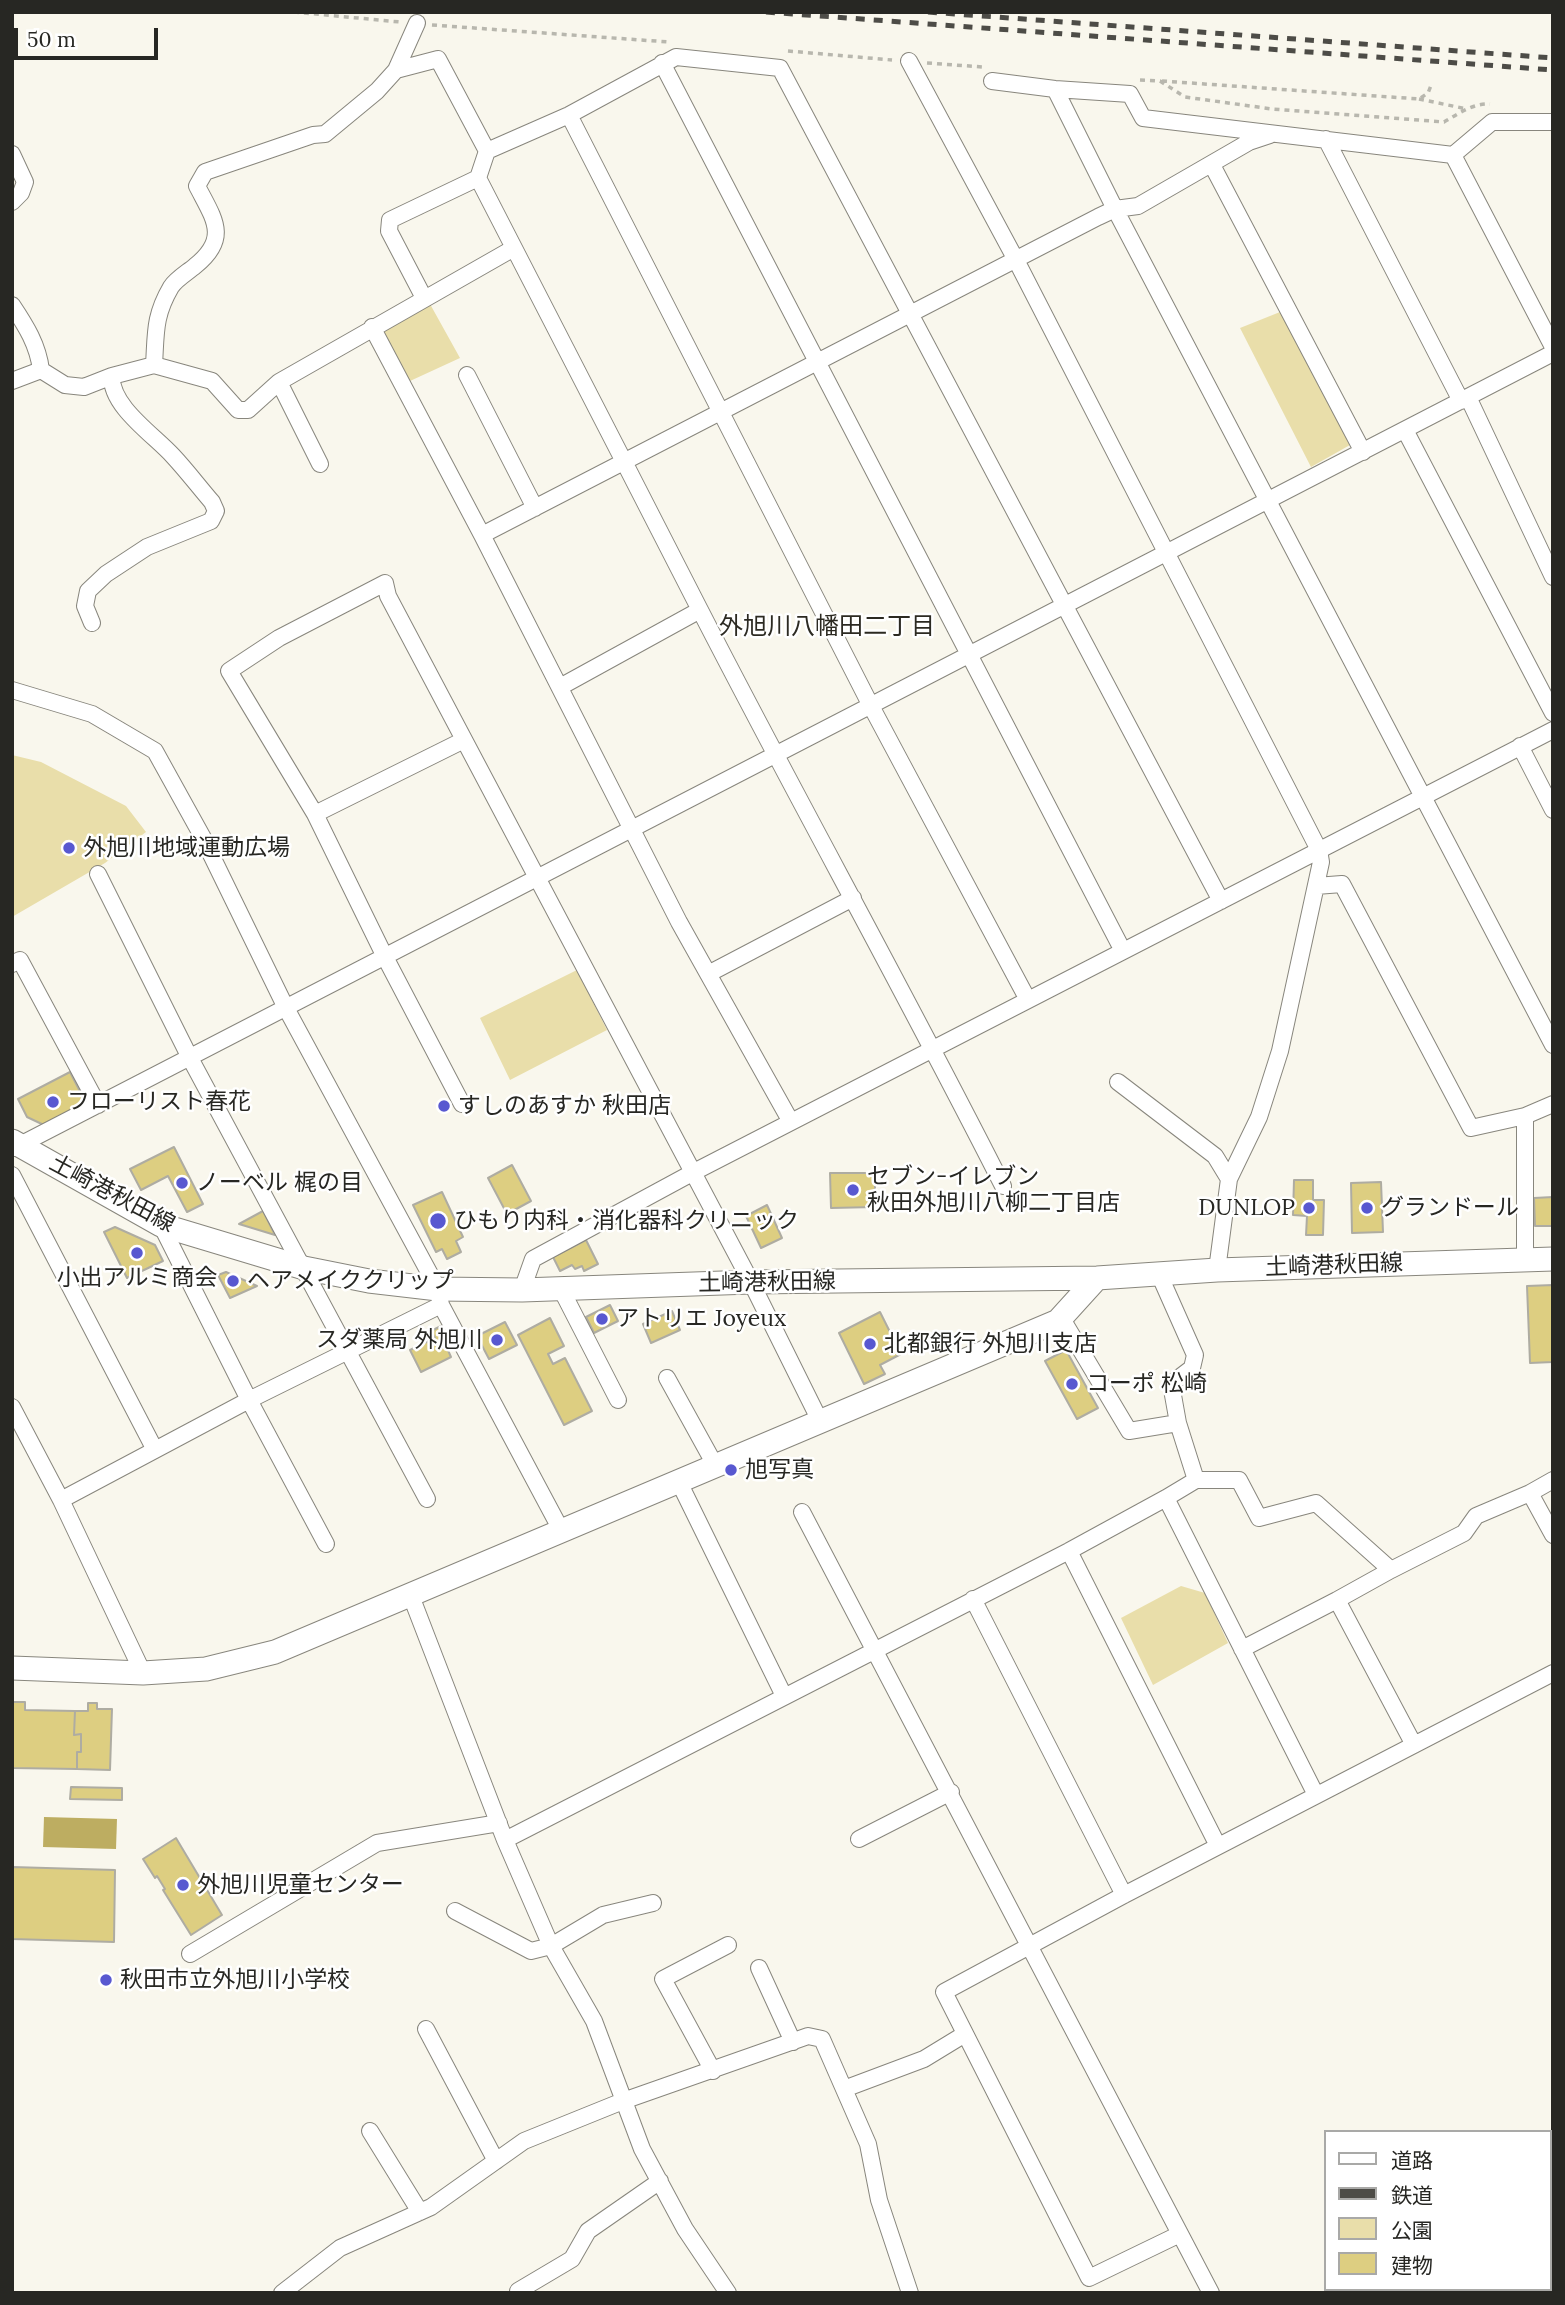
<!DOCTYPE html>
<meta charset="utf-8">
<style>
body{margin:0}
#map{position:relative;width:1565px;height:2305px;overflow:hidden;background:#f9f7ed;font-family:Lora,"Noto Sans JP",serif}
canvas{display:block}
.frame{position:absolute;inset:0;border:14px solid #272723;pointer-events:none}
.legend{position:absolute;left:1324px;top:2130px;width:228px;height:161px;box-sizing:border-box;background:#fff;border:2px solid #a9a9a7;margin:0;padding:9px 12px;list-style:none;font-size:21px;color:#272723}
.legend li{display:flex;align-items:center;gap:14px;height:35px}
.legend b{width:35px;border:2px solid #a9a9a7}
.scale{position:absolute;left:14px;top:28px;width:144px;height:32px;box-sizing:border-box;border:4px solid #272723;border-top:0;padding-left:9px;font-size:21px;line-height:24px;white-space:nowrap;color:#272723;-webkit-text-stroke:5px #fff;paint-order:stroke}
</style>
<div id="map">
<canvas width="1565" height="2305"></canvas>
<div class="frame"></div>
<ul class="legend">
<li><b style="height:9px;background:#fff"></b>道路</li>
<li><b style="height:9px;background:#4d4c47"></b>鉄道</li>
<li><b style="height:19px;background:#e9deaa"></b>公園</li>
<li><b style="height:19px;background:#ddce81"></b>建物</li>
</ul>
<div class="scale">50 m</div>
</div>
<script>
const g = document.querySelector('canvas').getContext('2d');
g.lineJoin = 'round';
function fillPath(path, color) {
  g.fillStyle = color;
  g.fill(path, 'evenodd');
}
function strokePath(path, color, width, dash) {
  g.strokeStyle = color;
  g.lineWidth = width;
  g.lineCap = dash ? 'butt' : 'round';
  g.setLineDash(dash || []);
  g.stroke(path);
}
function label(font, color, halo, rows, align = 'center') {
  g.font = font + ' Lora,"Noto Sans JP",serif';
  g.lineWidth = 5;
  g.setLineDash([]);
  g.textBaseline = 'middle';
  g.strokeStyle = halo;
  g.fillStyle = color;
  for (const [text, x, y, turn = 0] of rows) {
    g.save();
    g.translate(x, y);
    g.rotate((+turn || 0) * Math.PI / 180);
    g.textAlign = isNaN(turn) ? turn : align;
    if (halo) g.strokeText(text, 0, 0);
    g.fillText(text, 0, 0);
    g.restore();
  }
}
fillPath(new Path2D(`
 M 430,304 L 460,358 L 410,381 L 383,331 Z
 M 1280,312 L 1350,445 L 1311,467 L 1240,328 Z
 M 12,755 L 41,762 L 126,806 L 146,832 L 105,863 L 12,917 Z
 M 577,970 L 607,1030 L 510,1080 L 480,1018 Z
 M 1181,1586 L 1205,1593 L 1228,1643 L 1153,1685 L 1121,1618 Z`), '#e9deaa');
fillPath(new Path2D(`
 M 44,1817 L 117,1819 L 116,1849 L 43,1847 Z`), '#bdad61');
const building = new Path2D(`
 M 70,1072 L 87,1105 L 46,1126 L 27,1117 L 18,1099 Z
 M 174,1147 L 203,1204 L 187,1212 L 168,1176 L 141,1190 L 130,1169 Z
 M 512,1165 L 531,1201 L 507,1214 L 488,1178 Z
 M 830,1173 L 875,1173 L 875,1207 L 831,1208 Z
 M 1294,1180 L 1313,1180 L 1313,1200 L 1324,1200 L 1323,1235 L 1306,1235 L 1307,1216 L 1293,1215 Z
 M 1381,1182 L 1383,1232 L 1352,1233 L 1351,1183 Z
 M 442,1192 L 463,1237 L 456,1241 L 461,1252 L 447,1259 L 442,1249 L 436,1252 L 413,1205 Z
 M 1553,1197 L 1553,1226 L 1535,1226 L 1534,1198 Z
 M 767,1205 L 782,1238 L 761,1248 L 746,1216 Z
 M 263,1211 L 275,1235 L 239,1224 Z
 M 115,1227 L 155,1245 L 163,1261 L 127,1278 L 104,1232 Z
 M 586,1240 L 598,1264 L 584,1271 L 582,1266 L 575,1269 L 572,1265 L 560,1271 L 553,1257 Z
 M 226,1272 L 257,1286 L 230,1298 L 218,1275 Z
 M 1553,1285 L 1553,1362 L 1530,1363 L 1527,1286 Z
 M 610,1305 L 618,1321 L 594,1333 L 586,1317 Z
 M 672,1311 L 680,1330 L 651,1343 L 643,1324 Z
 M 880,1312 L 901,1354 L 880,1365 L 885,1374 L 864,1384 L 839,1333 Z
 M 550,1318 L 564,1346 L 548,1354 L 553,1364 L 565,1358 L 592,1411 L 564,1425 L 518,1335 Z
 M 505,1322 L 517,1345 L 489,1359 L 477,1336 Z
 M 443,1325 L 449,1336 L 443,1339 L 451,1357 L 421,1372 L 410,1350 L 435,1338 L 431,1331 Z
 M 1066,1350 L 1098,1408 L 1077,1419 L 1045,1361 Z
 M 12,1702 L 25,1702 L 25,1710 L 75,1711 L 74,1735 L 81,1734 L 81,1752 L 77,1752 L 77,1769 L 12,1768 Z
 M 88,1703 L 97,1703 L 97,1709 L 112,1709 L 110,1770 L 77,1769 L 77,1752 L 81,1752 L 81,1734 L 74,1735 L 75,1711 L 88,1711 Z
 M 71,1787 L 122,1788 L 122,1800 L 70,1799 Z
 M 176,1838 L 222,1915 L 191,1935 L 163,1890 L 165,1889 L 157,1876 L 155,1878 L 143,1859 Z
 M 12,1867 L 115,1870 L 114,1942 L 12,1939 Z`);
fillPath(building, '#ddce81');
strokePath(building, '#aeaca2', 2);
const street = new Path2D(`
 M 909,61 L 1016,260 L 1319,850 L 1321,862 L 1280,1051 L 1259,1117 L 1229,1179 L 1217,1270
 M 662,63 L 1123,951
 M 396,70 L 438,59 L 487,151
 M 992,81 L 1055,89 L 1130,94 L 1143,118 L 1453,155 L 1553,347
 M 1055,89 L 1115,209 L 1553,1045
 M 569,115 L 871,706 L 1028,1000
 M 1326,139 L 1461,401
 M 12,154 L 25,182 L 21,193 L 12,202
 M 1453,155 L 1492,122 L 1553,122
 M 1212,165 L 1363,452
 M 424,298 L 389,231 L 390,220 L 478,178
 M 12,305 C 26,326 38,345 41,370 L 65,385 L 84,387 L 112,376 L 154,365 L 212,381 L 238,410 L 248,410 L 279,382
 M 372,327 L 482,535 L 679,922 L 791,1122
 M 154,365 C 156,333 154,316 171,287 C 176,279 188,272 195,266 C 230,238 214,219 197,186 L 205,172 L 313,135 L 325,134 L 377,91 L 396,70 L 417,23
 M 467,375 L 535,508
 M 12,381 L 41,370
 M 1468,397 L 1553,577
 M 1405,430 L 1553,713
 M 320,464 L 279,382 L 514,248
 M 482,535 L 1098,217 L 1115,209 L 1138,206 L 1249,142 L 1270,135
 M 92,623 L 85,606 L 88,591 L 106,574 L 147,547 L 211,521 L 216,511 L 212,502 C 199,487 187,471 173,456 C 154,435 110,406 112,376
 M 560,687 L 700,610
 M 12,690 L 92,714 L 155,751 L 202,836 L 286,1008 L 438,1289 L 441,1305 L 561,1530
 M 1520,746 L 1553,810
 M 315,814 L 464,740
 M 98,874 L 190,1058 L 427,1499
 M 1316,886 L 1342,884 L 1471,1128 L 1525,1116 L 1553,1104
 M 12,964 L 20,960 L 98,1105
 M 708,974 L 853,898
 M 1118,1082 L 1215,1156 L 1229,1179
 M 462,1104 L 385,957 L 315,814 L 229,671 L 279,638 L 385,583 L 388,596 L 751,1282 L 821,1423
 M 1525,1116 L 1525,1259
 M 14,1148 L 1553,353
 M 12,1175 L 155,1450
 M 1003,1186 C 905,992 799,803 700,610 C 626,466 553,322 478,178 L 487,151 L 569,115 L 676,57 L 780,68 C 929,345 1074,624 1221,901
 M 161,1225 L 249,1400 L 326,1544
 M 1159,1274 L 1195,1355 L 1192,1368 L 1171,1384 L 1178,1423 L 1196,1480
 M 561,1289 L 618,1400
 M 522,1290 L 533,1259 L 692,1173 L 1553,730
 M 1061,1317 L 1129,1431 L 1178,1423
 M 667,1378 L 715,1465
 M 12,1407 L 61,1500 L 143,1673
 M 678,1480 L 784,1696
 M 1530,1493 L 1553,1535
 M 1166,1498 L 1316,1795
 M 61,1500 L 249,1400 L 441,1305
 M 802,1512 L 1211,2293
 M 1069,1551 L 1218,1846
 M 1391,1570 L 1337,1600 L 1414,1745
 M 411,1596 L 505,1840 L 551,1946 L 594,2021 L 642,2149 L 685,2229 L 728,2293
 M 973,1599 L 1124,1895
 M 1242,1649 L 1337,1600
 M 859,1839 L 951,1792
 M 505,1840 L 1069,1551 L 1166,1498 L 1196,1480 L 1239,1480 L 1259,1518 L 1316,1503 L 1391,1570 L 1464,1533 L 1476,1516 L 1530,1493 L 1553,1480
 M 455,1911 L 531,1951 L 551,1946 L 603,1915 L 653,1903
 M 190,1954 L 377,1843 L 499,1823
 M 759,1968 L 793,2042
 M 426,2029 L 496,2161
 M 713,2071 L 663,1979 L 728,1945
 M 844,2089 L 924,2059 L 965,2034
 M 370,2131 L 420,2212
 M 1180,2234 L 1089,2278 L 944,1992 L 1124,1895 L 1553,1673
 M 1549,2234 L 1553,2232
 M 282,2293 L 340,2248 L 431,2207 L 524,2141 L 623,2101 L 808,2036 L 822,2039 L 868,2144 L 879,2200 L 910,2293
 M 519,2293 L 518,2291 L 572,2259 L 588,2231 L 660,2181
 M 1435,2293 L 1441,2289`);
const secondary = new Path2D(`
 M 12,1141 L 161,1225 L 304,1268 L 369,1281 L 438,1289 L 522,1290 L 751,1282 L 1097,1278 L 1217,1270 L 1553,1259
 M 12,1668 L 143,1673 L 206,1669 L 275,1652 L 1058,1321 L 1097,1278`);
strokePath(street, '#88867d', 18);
strokePath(secondary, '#88867d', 25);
strokePath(new Path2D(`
 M 294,12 L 400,22
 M 432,25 L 669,42
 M 788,51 L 892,60
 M 927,63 L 983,67
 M 1140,80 L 1160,81 L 1185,97 L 1272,109 L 1444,122 C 1458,114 1473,103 1490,104
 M 1162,81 L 1419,99 L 1428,93 L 1432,83
 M 1419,99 L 1467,109`), '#b8b7ae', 3.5, [5, 5]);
strokePath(street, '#fff', 16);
strokePath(secondary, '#fff', 23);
strokePath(new Path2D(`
 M 766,12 L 1553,70
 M 928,12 L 1553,58`), '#4d4c47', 5, [9, 9]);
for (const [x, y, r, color] of [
 [69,848,7,"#5858d0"],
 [53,1102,7,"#5858d0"],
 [444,1106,7,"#5858d0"],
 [182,1183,7,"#5858d0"],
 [853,1190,7,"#5858d0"],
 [1309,1208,7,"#5858d0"],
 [1367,1208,7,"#5858d0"],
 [438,1221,9,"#5858d0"],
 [137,1253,7,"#5858d0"],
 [233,1281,7,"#5858d0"],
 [602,1319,7,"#5858d0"],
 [497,1340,7,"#5858d0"],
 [870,1344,7,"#5858d0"],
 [1072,1384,7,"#5858d0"],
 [731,1470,7,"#5858d0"],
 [183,1885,7,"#5858d0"],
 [106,1980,7,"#5858d0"]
]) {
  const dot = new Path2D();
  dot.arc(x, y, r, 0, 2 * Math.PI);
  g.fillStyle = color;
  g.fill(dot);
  strokePath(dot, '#fff', 2.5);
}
label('23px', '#272723', '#fff', [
 ["外旭川地域運動広場",83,848],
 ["フローリスト春花",67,1102],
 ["すしのあすか 秋田店",458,1106],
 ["セブン-イレブン",867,1177],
 ["秋田外旭川八柳二丁目店",867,1203],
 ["ノーベル 梶の目",196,1183],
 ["DUNLOP",1295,1208,"right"],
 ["グランドール",1381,1208],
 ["ひもり内科・消化器科クリニック",454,1221],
 ["小出アルミ商会",137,1278,"center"],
 ["ヘアメイククリップ",247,1281],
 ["アトリエ Joyeux",616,1319],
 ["スダ薬局 外旭川",483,1340,"right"],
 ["北都銀行 外旭川支店",884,1344],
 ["コーポ 松崎",1086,1384],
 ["旭写真",745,1470],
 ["外旭川児童センター",197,1885],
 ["秋田市立外旭川小学校",120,1980]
], 'left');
label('23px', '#272723', '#fff', [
 ["土崎港秋田線",112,1194,28],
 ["土崎港秋田線",1334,1266,-2],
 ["土崎港秋田線",767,1283,-1]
]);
label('24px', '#2c2a22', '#fff', [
 ["外旭川八幡田二丁目",827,627]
]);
</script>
